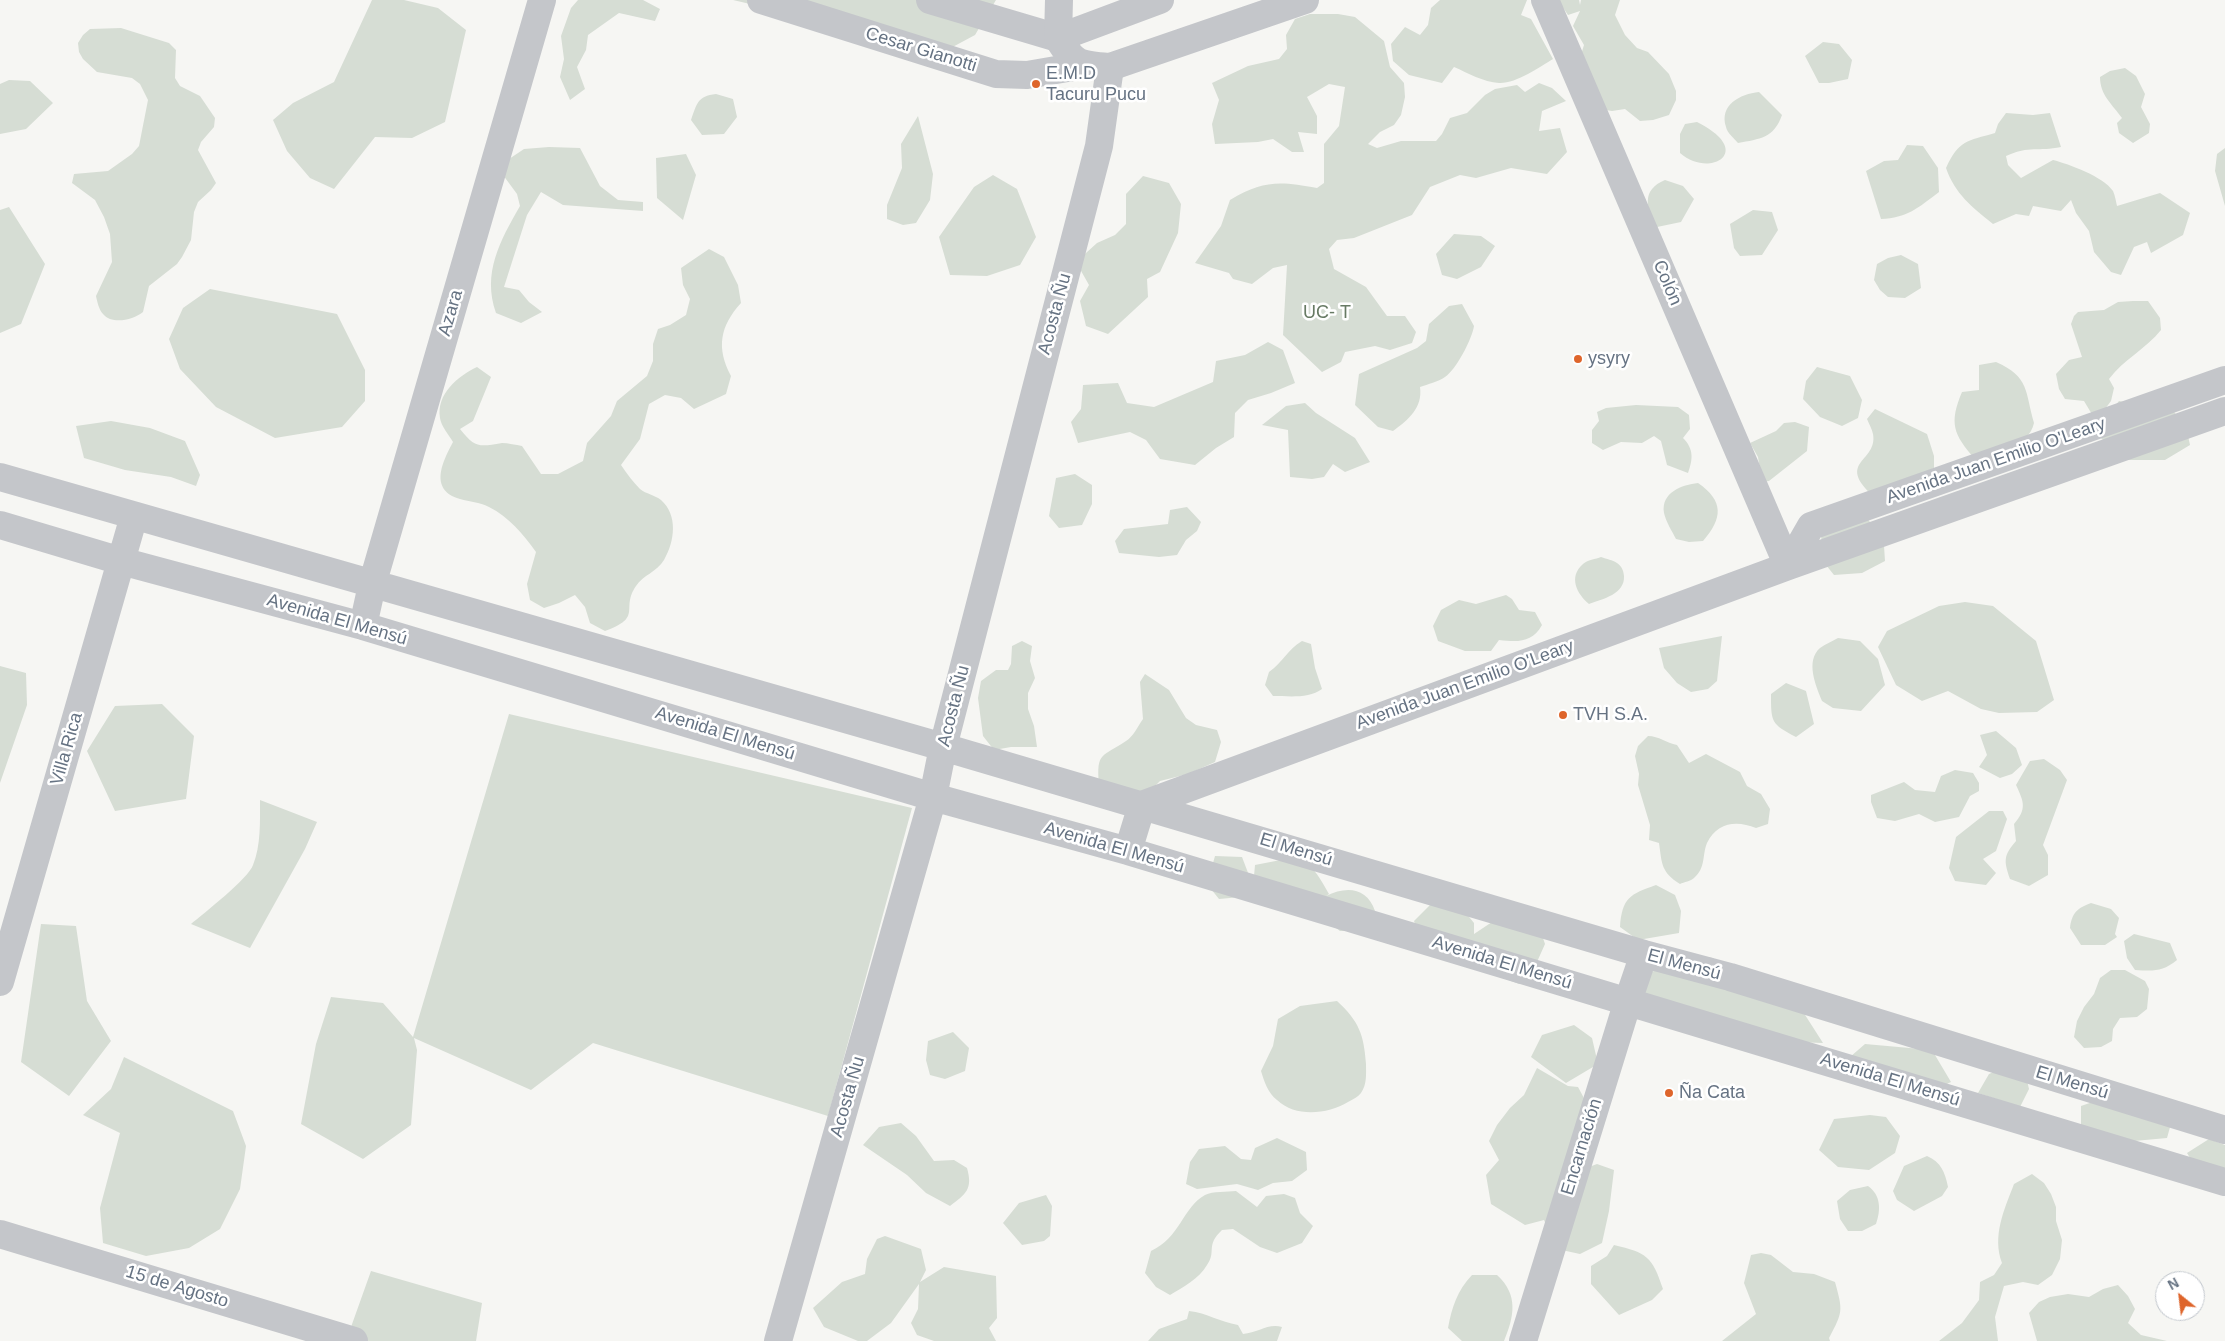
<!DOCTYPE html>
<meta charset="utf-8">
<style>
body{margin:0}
#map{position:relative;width:2225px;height:1341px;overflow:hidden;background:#f6f6f3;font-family:Arial,sans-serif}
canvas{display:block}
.north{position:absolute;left:2155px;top:1271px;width:50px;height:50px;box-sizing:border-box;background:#fff;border:1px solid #c2c7cd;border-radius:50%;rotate:331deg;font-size:14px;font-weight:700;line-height:20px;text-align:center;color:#667383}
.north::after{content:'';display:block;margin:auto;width:18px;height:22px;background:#de652b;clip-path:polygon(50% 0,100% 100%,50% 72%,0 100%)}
</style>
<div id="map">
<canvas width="2225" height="1341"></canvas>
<div class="north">N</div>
</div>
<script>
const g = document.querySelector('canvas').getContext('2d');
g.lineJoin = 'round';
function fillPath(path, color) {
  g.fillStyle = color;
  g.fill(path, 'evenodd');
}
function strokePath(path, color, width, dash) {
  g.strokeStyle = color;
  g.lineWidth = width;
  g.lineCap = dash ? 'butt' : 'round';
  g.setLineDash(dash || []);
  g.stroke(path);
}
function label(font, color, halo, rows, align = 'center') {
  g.font = font + ' Arial,sans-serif';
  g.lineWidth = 5;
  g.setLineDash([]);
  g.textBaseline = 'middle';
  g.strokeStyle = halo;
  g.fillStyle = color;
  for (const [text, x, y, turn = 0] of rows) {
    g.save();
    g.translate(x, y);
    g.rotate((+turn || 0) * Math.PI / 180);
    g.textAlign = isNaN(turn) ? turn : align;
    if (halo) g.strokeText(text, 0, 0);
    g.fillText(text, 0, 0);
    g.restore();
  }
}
fillPath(new Path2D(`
 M 372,0 L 404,0 L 438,8 L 466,30 L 445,122 L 412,138 L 375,137 L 334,189 L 310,178 L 287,151 L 273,120 L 293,103 L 334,82 Z
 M 578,0 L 643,0 L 660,9 L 655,21 L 619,13 L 588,35 L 586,50 L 577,67 L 585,89 L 570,100 L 560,77 L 564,59 L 561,36 L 571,8 Z
 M 733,0 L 996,0 L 975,35 L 947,50 Z
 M 1440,0 L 1527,0 L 1521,15 L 1531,19 L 1553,59 C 1540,67 1515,84 1499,83 C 1483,82 1468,73 1454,67 L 1442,83 L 1409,75 L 1393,61 L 1391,44 L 1405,27 L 1420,35 L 1428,25 L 1431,8 Z
 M 1558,0 L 1579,0 L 1580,5 L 1581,0 L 1620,0 L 1615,15 L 1625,35 L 1637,48 L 1648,52 L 1669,74 L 1676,91 L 1676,100 L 1669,115 L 1653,120 L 1640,121 L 1625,109 L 1612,111 L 1600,109 L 1578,64 L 1584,45 L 1573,26 L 1580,11 L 1568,15 Z
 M 1310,14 L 1338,14 L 1355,17 L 1384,41 L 1390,67 L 1404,83 L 1405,97 L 1401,115 L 1394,125 L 1380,132 L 1368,144 L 1377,148 L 1401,141 L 1436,141 L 1442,134 L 1450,118 L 1467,113 L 1485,95 L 1495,89 L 1517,85 L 1525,92 L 1539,83 L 1552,88 L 1566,101 L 1542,111 L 1539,131 L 1560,128 L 1567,152 L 1547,174 L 1511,168 L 1476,178 L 1460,175 L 1430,187 L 1412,215 L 1354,238 L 1337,240 L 1329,249 L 1334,269 L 1366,287 L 1387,316 L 1405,316 L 1416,332 L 1412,343 L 1390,350 L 1375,346 L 1345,352 L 1341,362 L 1322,372 L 1283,335 L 1287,265 L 1273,268 L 1252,284 L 1233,279 L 1229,273 L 1195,263 L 1221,226 L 1230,200 C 1263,180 1280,181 1317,188 L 1324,183 L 1324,144 L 1339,126 L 1345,87 L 1329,84 L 1307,97 L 1317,116 L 1317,134 L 1298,132 L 1304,152 L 1292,152 L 1273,139 L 1258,142 L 1215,144 L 1212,124 L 1219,100 L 1212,83 L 1248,66 L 1279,59 L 1287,49 L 1286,35 L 1295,19 Z
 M 121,28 L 169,43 L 176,50 L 175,78 L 180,86 L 200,96 L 215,118 L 214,127 L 201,142 L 198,150 L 216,183 L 211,190 L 198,202 L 194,212 L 191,240 L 182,257 L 177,264 L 149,286 L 143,312 C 133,320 112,325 103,314 C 99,310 97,301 96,296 L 112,262 L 110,234 L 104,217 L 95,200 L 72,183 L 74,174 L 108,171 L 132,154 L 139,146 L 148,100 L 140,84 L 132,78 L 97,72 L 83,59 L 79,52 L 78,43 L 83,35 L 90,29 Z
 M 1823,42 L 1839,44 L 1852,60 L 1848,79 L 1829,83 L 1819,83 L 1805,56 Z
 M 2125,68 L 2136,76 L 2145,94 L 2141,107 L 2150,124 L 2149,133 L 2133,143 L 2119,133 L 2117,123 L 2122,118 C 2112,104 2100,95 2100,77 L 2110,71 Z
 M 9,80 L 30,81 L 53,103 L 26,129 L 0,134 L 0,84 Z
 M 1759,92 L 1782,115 C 1774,138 1760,139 1738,143 C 1735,139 1727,133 1726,127 C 1719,105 1740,94 1759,92 Z
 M 716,94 L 733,99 L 737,117 L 724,134 L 702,135 L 691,120 C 697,104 697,96 716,94 Z
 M 2006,113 L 2033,115 L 2050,113 L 2061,147 C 2038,152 2030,145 2006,156 L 2008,165 L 2021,178 L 2053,160 C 2069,164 2104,177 2113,191 C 2115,195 2116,202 2117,206 L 2160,193 L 2190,213 L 2183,235 L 2151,253 L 2147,242 L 2134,247 L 2121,275 L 2111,272 L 2094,252 L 2089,231 L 2076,213 L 2071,200 L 2061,211 L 2033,206 L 2029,216 L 2016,214 L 1993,224 C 1972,207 1955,194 1946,168 C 1959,140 1967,141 1995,133 L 1998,124 Z
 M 918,116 L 933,174 L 930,200 L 916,223 L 903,225 L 887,219 L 887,205 L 902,168 L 901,144 Z
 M 1697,122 C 1757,152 1709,179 1680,153 L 1680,134 L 1685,124 Z
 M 1907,145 L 1923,146 L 1938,168 L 1939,192 C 1918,208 1907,218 1881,219 L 1866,171 L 1884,161 L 1898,160 Z
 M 549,147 L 580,148 L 600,186 L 618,200 L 643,202 L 643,211 L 563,205 L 541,192 L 527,215 L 504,287 L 519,290 L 529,302 L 542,312 L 521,323 L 496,313 C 482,273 500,241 520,206 L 517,194 L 503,175 L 503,163 L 524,149 Z
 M 2225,148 L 2225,206 L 2215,171 L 2217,154 Z
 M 686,154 L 696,175 L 683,220 L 657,198 L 656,158 Z
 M 993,175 L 1017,189 L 1036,237 L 1020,265 L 987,276 L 950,275 L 939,237 L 974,187 Z
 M 1143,176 L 1169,183 L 1181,204 L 1178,233 L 1160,272 L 1147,279 L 1148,297 L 1108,334 L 1086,326 L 1080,301 L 1089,285 L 1076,262 L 1097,243 L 1115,235 L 1126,224 L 1126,194 Z
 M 1665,180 L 1683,186 L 1694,199 L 1681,222 L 1657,227 C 1646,208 1641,190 1665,180 Z
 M 9,207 L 45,264 L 21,324 L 0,333 L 0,210 Z
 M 1753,210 L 1772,212 L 1778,230 L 1762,255 L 1740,256 L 1734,248 L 1730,224 Z
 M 1454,234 L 1481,236 L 1495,246 L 1481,267 L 1457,279 L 1442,275 L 1436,254 Z
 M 709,249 L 724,257 L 738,285 L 741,303 C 720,326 716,348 731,376 L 726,394 L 694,409 L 681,398 L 665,395 L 649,404 L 640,439 L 621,465 C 627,474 633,482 640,489 C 646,494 655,495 661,500 C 678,515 675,541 664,560 C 657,572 643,575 636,586 C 620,609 644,617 605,631 L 590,623 L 585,607 L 575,595 L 559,603 L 544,608 L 530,600 L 527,584 L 536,552 C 523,534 509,517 489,507 C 479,502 470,502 460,499 C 428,490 443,461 453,442 C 449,435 441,426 440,418 C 436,394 458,376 477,367 L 491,377 L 473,421 L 460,429 C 475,448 479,447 502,443 C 508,443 516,445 522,446 L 541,474 L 558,474 L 583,461 L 587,443 L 611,416 L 617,401 L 647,376 L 653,361 L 653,344 L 658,329 L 670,325 L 686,315 L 690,299 L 683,285 L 681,268 Z
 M 1901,255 L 1918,264 L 1921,288 L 1905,298 L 1888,297 L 1880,290 L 1874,280 L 1877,264 L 1888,258 Z
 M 210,289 L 337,314 L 365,370 L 365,401 L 342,427 L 275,438 L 216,407 L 180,369 L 169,339 L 183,308 Z
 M 2133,301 L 2148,301 L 2160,318 L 2161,330 C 2146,349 2124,359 2109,379 L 2114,388 L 2111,401 L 2096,421 L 2084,401 L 2065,399 L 2059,389 L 2056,374 L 2069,360 L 2082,357 L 2071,324 L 2074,316 L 2078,312 L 2104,310 L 2118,302 Z
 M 1462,304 L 1474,326 C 1472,339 1456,370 1445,377 C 1438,382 1428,384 1420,387 C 1423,408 1408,420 1393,431 L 1378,427 L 1355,405 L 1359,374 L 1417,348 L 1426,341 L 1429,324 L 1449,306 Z
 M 1268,342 L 1283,350 L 1295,383 L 1271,393 L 1248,400 L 1235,413 L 1234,437 L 1216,448 L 1195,465 L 1160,459 L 1146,440 L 1130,432 L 1078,443 L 1071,422 L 1081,409 L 1083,385 L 1118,383 L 1127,403 L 1154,407 L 1213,382 L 1216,361 L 1245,355 Z
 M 1996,362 C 2030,377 2025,392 2034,423 C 2029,447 1995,452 1975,459 C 1953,434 1949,423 1962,392 L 1979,390 L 1979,365 Z
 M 1817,367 L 1850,376 L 1862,400 L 1858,418 L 1842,426 L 1820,417 L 1803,399 L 1806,381 Z
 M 2119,401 L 2173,410 L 2187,431 L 2190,445 L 2165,460 L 2115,460 L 2103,440 L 2094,431 Z
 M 1305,403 L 1316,413 L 1355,438 L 1370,462 L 1345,472 L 1333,464 L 1324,477 L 1312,479 L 1290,477 L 1288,430 L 1262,425 L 1286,406 Z
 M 1636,405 L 1678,407 L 1689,415 L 1690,429 L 1683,438 C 1694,449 1693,459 1688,473 L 1667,465 L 1661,441 L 1654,436 L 1642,443 L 1621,442 L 1603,450 L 1592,443 L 1592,430 L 1599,421 L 1597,412 L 1606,408 Z
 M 1875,409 L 1927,434 L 1934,456 L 1934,468 L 1872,495 C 1836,461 1878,462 1873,434 C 1872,429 1869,424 1867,419 Z
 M 111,421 L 150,428 L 185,441 L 200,475 L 196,486 L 171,477 L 125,470 L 84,458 L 76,426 Z
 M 1795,422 L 1809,427 L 1807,451 L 1769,481 L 1762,482 L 1758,457 L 1750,443 L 1776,431 L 1784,423 Z
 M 1075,474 L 1092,485 L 1092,504 L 1082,525 L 1059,528 L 1049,516 L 1056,478 Z
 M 1698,483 C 1724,501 1723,518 1703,541 L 1689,542 L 1676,539 C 1672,531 1666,522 1664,513 C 1661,492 1682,485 1698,483 Z
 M 1187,507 L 1201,522 L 1197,531 L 1186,540 L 1177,555 L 1159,557 L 1119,553 L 1115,541 L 1124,529 L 1168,524 L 1170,510 Z
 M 1868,519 L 1884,546 L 1885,561 L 1862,573 L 1834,575 L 1826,565 L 1820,531 Z
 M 1601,557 C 1613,561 1623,562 1624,576 C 1625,594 1603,599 1589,604 C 1577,594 1568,577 1583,564 C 1587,560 1596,559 1601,557 Z
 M 1506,595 L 1512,599 L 1519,610 L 1535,612 L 1542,625 C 1532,643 1518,642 1499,640 L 1491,651 L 1465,651 L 1438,641 L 1433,626 L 1441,610 L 1459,600 L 1476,604 Z
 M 1965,602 L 1993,606 L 2036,641 L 2054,700 L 2037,712 L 1999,713 L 1981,709 L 1948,691 L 1922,701 L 1896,685 L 1878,647 L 1887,631 L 1939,606 Z
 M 1722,636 L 1717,681 L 1708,689 L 1691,692 L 1677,683 L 1664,668 L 1659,648 Z
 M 1838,638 L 1860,641 L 1878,659 L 1885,685 L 1861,711 L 1833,708 L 1822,701 C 1816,686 1805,661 1820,648 C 1825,644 1833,641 1838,638 Z
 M 1022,641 L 1032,646 L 1030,661 L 1035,678 L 1028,693 L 1028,709 L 1034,726 L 1037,747 L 1011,747 L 994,750 L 983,736 L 978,698 L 981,681 L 996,670 L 1008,670 L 1011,664 L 1012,646 Z
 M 1302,641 L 1311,644 L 1315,668 L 1322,689 C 1309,699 1288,696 1273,696 L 1265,685 L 1269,672 C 1283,662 1287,650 1302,641 Z
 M 0,666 L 26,673 L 27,705 L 0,783 Z
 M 1145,674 L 1169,690 L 1186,718 L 1196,725 L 1217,730 L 1221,742 L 1215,762 L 1188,774 L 1160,781 L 1147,794 L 1099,784 C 1096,751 1103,757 1126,741 C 1133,737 1138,726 1143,719 L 1140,682 Z
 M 1786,683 L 1806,691 L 1814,724 L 1796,737 C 1771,724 1771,722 1771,694 Z
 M 162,704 L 194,736 L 186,799 L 115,811 L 87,751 L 115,706 Z
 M 509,714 L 912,808 L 828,1116 L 593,1043 L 531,1090 L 414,1038 L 417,1050 L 411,1125 L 363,1159 L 301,1124 L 316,1044 L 331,997 L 383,1003 L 413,1037 Z
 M 1996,731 L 2016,748 L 2022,765 L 2012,774 L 2000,778 L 1979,767 L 1987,755 L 1980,735 Z
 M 1648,736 C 1659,736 1666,743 1677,745 L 1689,763 L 1706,754 L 1740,772 L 1747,786 L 1761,794 L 1770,809 L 1768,824 L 1756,828 C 1737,820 1717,822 1707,843 C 1702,855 1706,868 1694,878 C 1691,881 1684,882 1680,884 C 1661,872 1662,864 1659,843 L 1649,840 L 1650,825 L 1638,785 L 1639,774 L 1635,756 L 1638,746 Z
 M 2044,759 L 2060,770 L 2067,780 L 2043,845 L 2048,855 L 2048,875 L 2029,886 L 2010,879 C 2004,861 2003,856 2016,841 L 2014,824 C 2027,809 2024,802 2016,785 L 2030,761 Z
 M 1955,770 L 1973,773 L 1979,783 L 1979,791 L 1970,796 L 1959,817 L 1935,822 L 1919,814 L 1895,821 L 1877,818 L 1871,802 L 1871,795 L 1904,782 L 1915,790 L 1935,792 L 1941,776 Z
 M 260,800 L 317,822 L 305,849 L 250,948 L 191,924 C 203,914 249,878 253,865 C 261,846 260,821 260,800 Z
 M 1989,811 L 2003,811 L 2007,819 L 1996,851 L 1983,859 L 1996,873 L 1986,885 L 1955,881 L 1949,868 L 1956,837 Z
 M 1215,856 L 1242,857 L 1250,878 L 1241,897 L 1219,899 L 1207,884 Z
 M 1296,857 C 1312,862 1321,880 1329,894 L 1326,896 C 1346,886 1367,887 1375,911 L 1356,931 L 1340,931 L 1320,916 L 1254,876 L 1255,865 Z
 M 1656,885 L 1675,895 L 1681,911 L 1679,933 L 1638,940 L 1620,927 C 1622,898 1630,894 1656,885 Z
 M 2091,903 L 2111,909 L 2119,918 L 2115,934 L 2117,937 L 2105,945 L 2081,945 L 2070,928 C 2072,913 2077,908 2091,903 Z
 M 1431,904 L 1461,907 L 1474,923 L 1474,934 L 1495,920 L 1535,914 L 1545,944 L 1528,982 L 1519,984 L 1479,969 L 1418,933 L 1414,921 Z
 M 41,924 L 76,926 L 87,1001 L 111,1041 L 69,1096 L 21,1062 Z
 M 2134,934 L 2170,943 L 2177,960 C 2162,972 2154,971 2135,970 L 2127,958 L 2124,941 Z
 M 1697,955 L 1713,958 L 1730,977 L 1800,1007 L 1823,1043 L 1743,1040 L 1651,1008 L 1644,992 L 1641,975 L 1667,967 Z
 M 2111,970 L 2125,970 L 2145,981 L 2149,989 L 2147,1009 L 2137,1017 L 2120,1018 L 2113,1029 L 2112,1041 L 2101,1047 L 2084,1048 L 2074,1037 L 2077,1021 L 2084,1007 L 2094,994 L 2100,978 Z
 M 1337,1001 C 1359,1021 1364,1035 1366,1064 C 1366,1075 1367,1084 1361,1093 C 1358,1097 1353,1099 1348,1102 C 1328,1114 1296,1118 1277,1100 C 1268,1093 1264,1081 1261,1071 L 1273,1046 L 1278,1019 L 1300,1006 Z
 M 1574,1025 L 1592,1038 L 1598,1064 L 1566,1083 L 1531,1057 L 1542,1035 Z
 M 953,1032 L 969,1048 L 965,1071 L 945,1079 L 930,1075 L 926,1060 L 928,1041 Z
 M 1865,1044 L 1932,1050 L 1951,1082 L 1930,1092 L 1850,1057 Z
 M 124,1057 L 233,1111 L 246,1146 L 240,1189 L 220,1229 L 189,1248 L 146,1256 L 103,1243 L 100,1208 L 120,1133 L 83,1115 L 111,1089 Z
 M 2005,1067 L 2026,1076 L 2029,1089 L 2020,1107 L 1978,1093 L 1989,1074 Z
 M 1537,1068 L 1568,1086 L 1578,1087 L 1592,1113 L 1568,1175 L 1597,1164 L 1614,1170 L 1609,1211 L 1602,1243 L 1580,1254 L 1557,1249 L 1544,1220 L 1525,1225 L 1491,1204 L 1486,1175 L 1499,1160 L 1489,1141 L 1497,1125 L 1510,1108 L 1524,1095 Z
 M 2104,1098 L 2172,1120 L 2167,1138 L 2123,1142 L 2081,1128 L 2081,1106 Z
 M 1870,1115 L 1886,1117 L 1900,1136 L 1895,1153 L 1869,1170 L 1838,1167 L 1819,1150 L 1834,1119 Z
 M 901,1123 L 916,1136 L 934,1161 L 954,1160 L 967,1168 C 973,1189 966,1194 950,1206 L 926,1193 L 907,1175 L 863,1145 L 879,1127 Z
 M 1277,1138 L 1306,1152 L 1307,1170 L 1292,1181 L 1273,1183 L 1258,1190 L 1237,1184 L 1197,1189 L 1186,1184 L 1190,1162 L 1199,1149 L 1225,1146 L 1241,1159 L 1251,1160 L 1255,1148 Z
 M 2209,1139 L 2225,1145 L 2225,1179 L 2195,1166 L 2187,1153 Z
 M 1927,1156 C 1941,1162 1945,1172 1948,1187 L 1942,1196 L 1914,1211 L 1897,1200 L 1893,1191 L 1904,1166 Z
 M 2032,1174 L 2044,1183 L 2051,1194 L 2056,1207 L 2056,1221 L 2062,1240 L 2060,1259 L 2052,1275 L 2038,1285 L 2023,1282 L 2004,1286 L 1995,1317 L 1998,1341 L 1939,1341 L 1962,1323 L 1979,1300 L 1980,1282 L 1994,1275 L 2002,1263 C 1992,1236 2004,1210 2014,1184 Z
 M 1868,1186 C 1881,1195 1881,1210 1876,1224 L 1862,1231 L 1848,1231 L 1840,1219 L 1837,1201 L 1850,1190 Z
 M 1236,1191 L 1257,1207 L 1266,1196 L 1284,1194 L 1295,1198 L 1300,1213 L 1313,1226 L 1302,1243 L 1277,1253 L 1260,1247 L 1233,1229 L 1222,1230 C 1205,1246 1217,1251 1207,1265 C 1199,1279 1183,1287 1170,1295 L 1156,1287 L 1145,1273 L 1151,1251 C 1180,1238 1183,1207 1205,1195 C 1213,1191 1227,1192 1236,1191 Z
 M 1046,1195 L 1052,1206 L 1050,1236 L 1044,1241 L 1022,1245 L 1003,1223 L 1019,1203 Z
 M 885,1236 L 921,1249 L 926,1270 L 920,1282 L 944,1267 L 996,1276 L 997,1318 L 989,1328 L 996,1341 L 1016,1341 L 934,1341 L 917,1335 L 911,1323 L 918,1309 L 919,1284 L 891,1323 L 867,1341 L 858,1341 L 824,1327 L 813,1308 L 842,1282 L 865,1274 L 867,1259 L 877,1239 Z
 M 1614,1245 C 1647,1253 1652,1256 1663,1289 L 1652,1300 L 1619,1315 L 1591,1284 L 1591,1266 L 1607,1256 Z
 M 1761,1253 L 1771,1255 L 1793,1272 L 1814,1274 L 1835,1282 C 1843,1311 1843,1312 1829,1338 L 1830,1341 L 1722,1341 L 1756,1314 L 1744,1283 L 1751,1255 Z
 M 371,1271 L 482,1303 L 476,1341 L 346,1341 Z
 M 1472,1275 L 1497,1275 C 1519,1295 1514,1317 1504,1341 L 1462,1341 L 1448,1328 C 1452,1307 1457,1291 1472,1275 Z
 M 2118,1285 L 2128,1296 L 2135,1309 L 2128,1323 L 2141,1335 L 2167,1341 L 2037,1341 L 2029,1313 L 2039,1302 L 2050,1297 L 2068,1294 L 2089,1297 L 2103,1289 Z
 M 1189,1311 C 1207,1313 1220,1322 1238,1325 L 1243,1334 C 1258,1333 1268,1323 1282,1327 L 1277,1341 L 1148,1341 L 1159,1329 L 1187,1319 Z`), '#d6ddd4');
strokePath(new Path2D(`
 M 761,0 L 996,74 L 1027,75 L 1085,65
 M 930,0 L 1058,38
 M 1545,0 L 1788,566
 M 0,477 L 943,747 L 1644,954 L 1730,977 L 2225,1130
 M 0,525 L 121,561 L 363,626 L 933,797 L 1128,851 L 2225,1182
 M 1788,566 L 1811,526 L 2225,380
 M 363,626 L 372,585 L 542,0
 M 1142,805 L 1788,566 L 2225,411
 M 1128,851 L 1142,805
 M 0,982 L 134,516
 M 0,1234 L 354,1341
 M 778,1341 L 933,797 L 943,747 L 1099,146 L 1110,67
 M 1523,1341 L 1628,1001 L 1644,954`), '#c4c6ca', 28);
strokePath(new Path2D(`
 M 1058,38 C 1074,65 1080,65 1110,67 L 1305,0
 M 1058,38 L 1160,0
 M 1058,38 L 1059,0`), '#c4c6ca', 28);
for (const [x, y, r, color] of [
 [1036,84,5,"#de652b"],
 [1578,359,5,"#de652b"],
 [1563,715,5,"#de652b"],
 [1669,1093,5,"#de652b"]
]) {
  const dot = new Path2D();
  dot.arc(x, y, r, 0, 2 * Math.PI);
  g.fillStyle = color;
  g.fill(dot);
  strokePath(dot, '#fff', 2);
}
label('18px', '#667383', '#fff', [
 ["Cesar Gianotti",921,50,17],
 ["Colón",1667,283,67],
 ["Azara",451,313,-74],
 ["Acosta Ñu",1055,314,-75],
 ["Avenida Juan Emilio O'Leary",1996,461,-19],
 ["Avenida El Mensú",337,620,16],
 ["Avenida Juan Emilio O'Leary",1465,685,-20],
 ["Acosta Ñu",954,706,-76],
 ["Avenida El Mensú",725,734,17],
 ["Villa Rica",67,749,-74],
 ["Avenida El Mensú",1114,848,16],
 ["El Mensú",1296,850,17],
 ["Avenida El Mensú",1502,963,17],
 ["El Mensú",1684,965,15],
 ["Avenida El Mensú",1890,1080,17],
 ["El Mensú",2072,1083,17],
 ["Acosta Ñu",848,1097,-74],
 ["Encarnación",1582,1147,-73],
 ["15 de Agosto",177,1287,17]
]);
label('18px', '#667383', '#fff', [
 ["E.M.D",1046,74],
 ["Tacuru Pucu",1046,95],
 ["ysyry",1588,359],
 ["TVH S.A.",1573,715],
 ["Ña Cata",1679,1093]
], 'left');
label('18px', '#677a64', '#fff', [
 ["UC- T",1327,313]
]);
</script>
